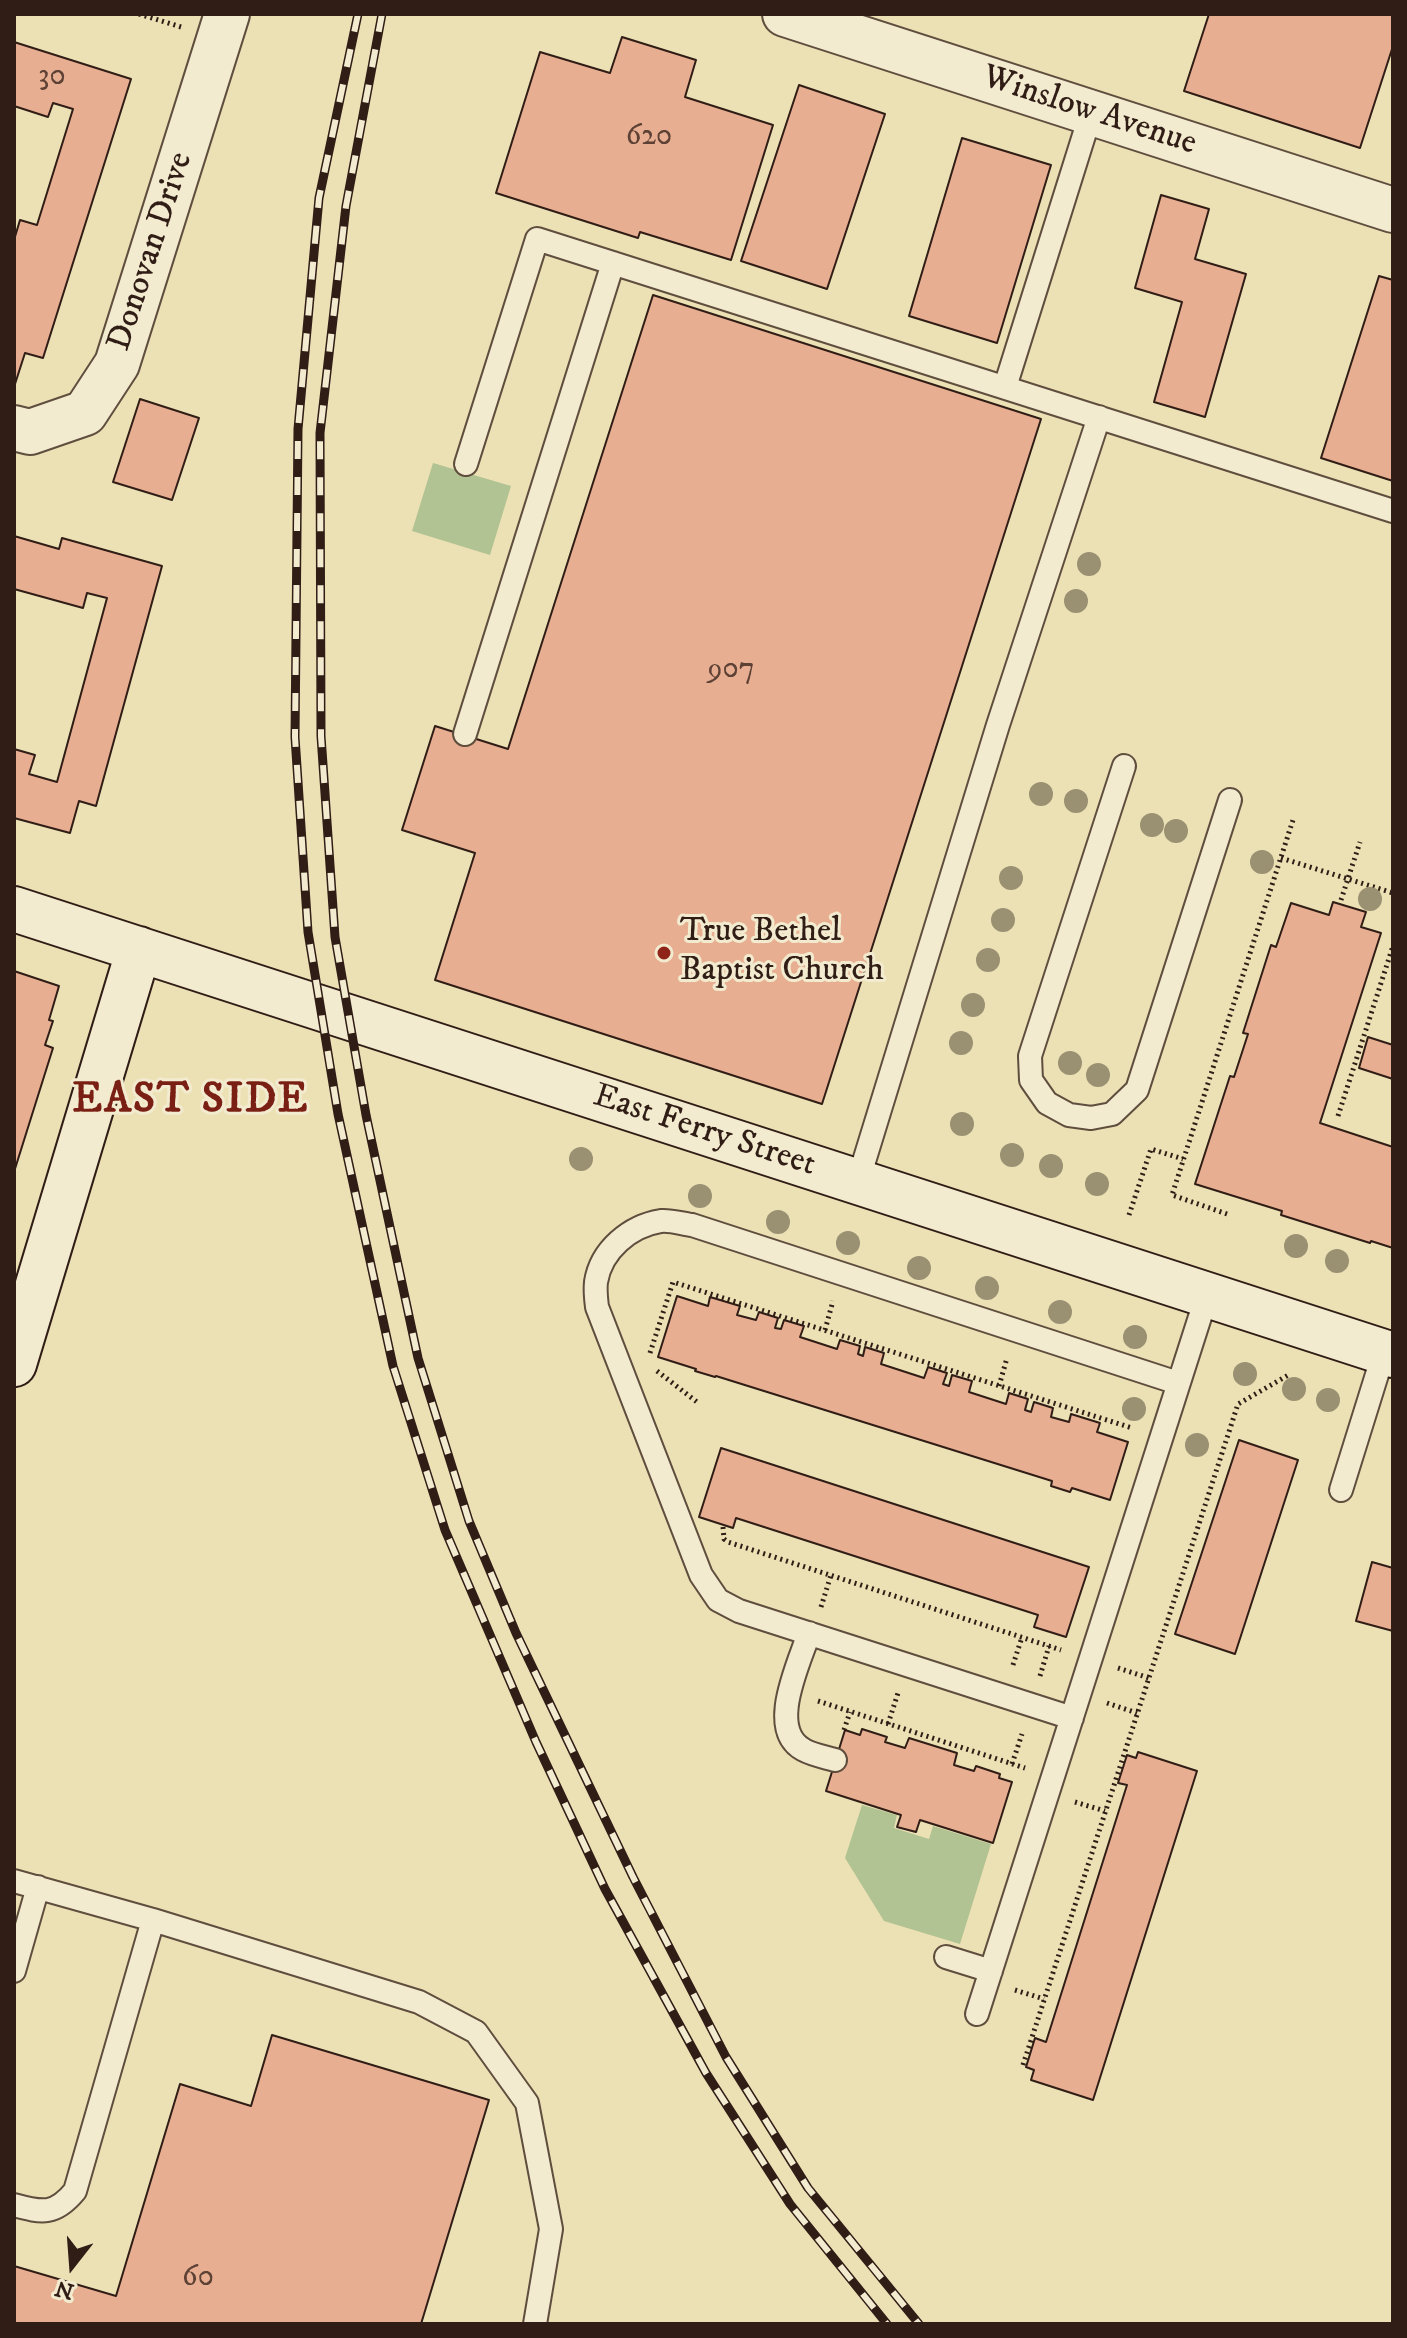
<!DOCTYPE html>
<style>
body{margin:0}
#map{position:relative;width:1407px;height:2338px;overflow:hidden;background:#ece0b5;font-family:"IM FELL DW Pica",serif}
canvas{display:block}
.frame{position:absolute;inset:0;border:16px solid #301d16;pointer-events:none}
.north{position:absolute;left:32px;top:2226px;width:80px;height:80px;-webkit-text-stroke:6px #f3ebcf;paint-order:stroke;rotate:197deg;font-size:22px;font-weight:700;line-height:32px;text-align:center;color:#301d16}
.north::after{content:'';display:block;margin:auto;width:28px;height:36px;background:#301d16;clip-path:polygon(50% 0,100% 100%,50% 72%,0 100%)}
</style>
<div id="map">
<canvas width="1407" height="2338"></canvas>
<div class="frame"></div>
<div class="north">N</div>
</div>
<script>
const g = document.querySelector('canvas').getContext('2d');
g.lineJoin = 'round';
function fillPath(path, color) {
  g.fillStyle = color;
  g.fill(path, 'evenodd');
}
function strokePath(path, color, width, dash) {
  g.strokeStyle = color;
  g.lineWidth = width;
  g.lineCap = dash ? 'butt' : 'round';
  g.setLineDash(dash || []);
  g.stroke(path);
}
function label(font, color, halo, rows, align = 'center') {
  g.font = font + ' "IM FELL DW Pica",serif';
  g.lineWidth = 6;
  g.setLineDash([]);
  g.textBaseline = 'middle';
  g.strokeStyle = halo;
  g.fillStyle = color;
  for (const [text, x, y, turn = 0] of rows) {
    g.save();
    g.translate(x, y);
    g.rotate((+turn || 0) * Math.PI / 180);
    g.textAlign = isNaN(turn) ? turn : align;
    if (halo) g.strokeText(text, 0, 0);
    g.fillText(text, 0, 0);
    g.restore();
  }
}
fillPath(new Path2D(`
 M 433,463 L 511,486 L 490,555 L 412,531 Z
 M 862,1805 L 897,1815 L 894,1828 L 929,1839 L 933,1826 L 991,1844 L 960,1944 L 884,1921 L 845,1858 Z`), '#b1c392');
const building = new Path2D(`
 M 1209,14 L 1393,14 L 1393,46 L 1360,148 L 1184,91 Z
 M 622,37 L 696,60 L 685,97 L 773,125 L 731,260 L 640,232 L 638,238 L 496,193 L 540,52 L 610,73 Z
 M 14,42 L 131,79 L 43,358 L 25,353 L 15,384 L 14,240 L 20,220 L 37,225 L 73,109 L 53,103 L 48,117 L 14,106 Z
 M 799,85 L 885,114 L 827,289 L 741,261 Z
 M 962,138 L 1051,165 L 997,343 L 909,316 Z
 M 1161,195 L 1209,209 L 1195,259 L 1246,274 L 1205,417 L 1154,402 L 1182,302 L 1135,288 Z
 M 1379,276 L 1393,280 L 1393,481 L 1321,458 Z
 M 653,295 L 1041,419 L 822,1104 L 435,980 L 475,853 L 402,830 L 435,726 L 508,749 Z
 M 140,399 L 199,418 L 172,500 L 113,482 Z
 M 14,536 L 59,549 L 62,538 L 162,566 L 96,806 L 79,801 L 70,833 L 14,818 L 14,749 L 35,755 L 29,774 L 57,782 L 107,598 L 87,593 L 83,608 L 14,589 Z
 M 1333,902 L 1366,912 L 1361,927 L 1381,933 L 1320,1123 L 1393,1147 L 1393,1248 L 1371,1241 L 1370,1243 L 1281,1215 L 1282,1211 L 1195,1184 L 1230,1076 L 1234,1077 L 1248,1034 L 1243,1033 L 1271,945 L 1276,947 L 1291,903 L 1329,915 Z
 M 14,971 L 59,986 L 49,1020 L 53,1021 L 45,1045 L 53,1048 L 14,1172 Z
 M 1368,1037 L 1393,1045 L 1393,1079 L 1359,1068 Z
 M 677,1296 L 708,1306 L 710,1297 L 740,1306 L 737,1315 L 756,1320 L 759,1312 L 778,1318 L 775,1328 L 781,1329 L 784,1320 L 804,1326 L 800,1337 L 837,1349 L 840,1340 L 860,1346 L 858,1354 L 863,1356 L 865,1347 L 884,1353 L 881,1364 L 924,1378 L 928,1367 L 947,1373 L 943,1384 L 949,1386 L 952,1375 L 972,1381 L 969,1392 L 1006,1404 L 1009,1393 L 1028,1399 L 1025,1410 L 1031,1412 L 1034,1402 L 1053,1408 L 1051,1417 L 1069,1422 L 1071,1414 L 1100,1423 L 1097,1432 L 1128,1442 L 1110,1500 L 1072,1488 L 1070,1492 L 1051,1486 L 1052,1481 L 716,1376 L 715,1377 L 695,1371 L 696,1369 L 658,1357 Z
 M 1239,1440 L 1298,1460 L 1235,1654 L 1175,1634 Z
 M 721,1448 L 1089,1567 L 1066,1637 L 1034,1627 L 1038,1615 L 736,1518 L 733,1528 L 699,1517 Z
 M 1372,1562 L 1393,1568 L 1393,1631 L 1356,1621 Z
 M 862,1729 L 887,1737 L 885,1742 L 905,1748 L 909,1738 L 957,1753 L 954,1765 L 974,1771 L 976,1766 L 1000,1774 L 999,1778 L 1012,1782 L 993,1843 L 920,1820 L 916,1832 L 897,1827 L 901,1815 L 826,1791 L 845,1730 L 860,1735 Z
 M 1138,1752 L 1197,1771 L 1093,2100 L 1031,2080 L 1034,2070 L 1026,2067 L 1035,2038 L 1046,2042 L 1127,1785 L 1118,1783 L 1127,1755 L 1136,1758 Z
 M 272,2035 L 489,2100 L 421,2324 L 14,2324 L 14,2266 L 116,2296 L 180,2084 L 251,2106 Z`);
fillPath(building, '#e7ae91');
strokePath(building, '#301d16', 2);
const lane = new Path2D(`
 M 1005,387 L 1091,113
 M 466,464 L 537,239 L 1393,511
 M 465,734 L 613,263
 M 1124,766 L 1030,1056 L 1031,1080 L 1047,1103 L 1069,1115 L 1091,1118 L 1112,1114 L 1137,1090 L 1230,800
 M 858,1181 L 998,725 L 1099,417
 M 1341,1490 L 1384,1352
 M 809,1633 C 799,1664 766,1730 804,1750 C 813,1755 825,1757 835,1760
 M 1072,1718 L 739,1611 L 718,1600 L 701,1575 L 597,1307 C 596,1299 595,1290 596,1282 C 601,1250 630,1226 661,1221 C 671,1220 683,1224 692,1225 L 1178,1383
 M 14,1881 L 153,1920 L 419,2002 L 476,2032 L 527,2103 L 551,2229 L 535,2324
 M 946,1957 L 991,1971
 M 14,1971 L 38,1887
 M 977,2014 L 1207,1295
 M 14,2205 C 43,2213 55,2215 75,2191 L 153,1920`);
const street = new Path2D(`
 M 785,14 L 1393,210
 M 14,428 L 30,432 L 85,413 L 117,364 L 227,14`);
const secondary = new Path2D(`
 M 14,909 L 1393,1355
 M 14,1364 L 139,949`);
strokePath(lane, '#5f4e3e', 26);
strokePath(street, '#5f4e3e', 48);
strokePath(secondary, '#301d16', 48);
strokePath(new Path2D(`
 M 139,14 L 181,27
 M 1281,858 L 1393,893
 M 1341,900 L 1360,842
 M 1338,1116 L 1393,946
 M 1227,1214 L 1172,1195 L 1293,820
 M 1129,1215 L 1151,1149 L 1183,1159
 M 825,1330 L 833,1301
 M 650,1353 L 673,1282 L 1132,1428
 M 657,1371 L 697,1402
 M 999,1386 L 1007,1358
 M 723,1527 L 724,1539 L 728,1542 L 1061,1650
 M 821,1607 L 831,1575
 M 1013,1665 L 1022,1637
 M 1118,1668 L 1149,1678
 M 1040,1676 L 1049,1646
 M 818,1701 L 1025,1768
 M 1107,1703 L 1137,1713
 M 888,1724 L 898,1693
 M 844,1730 L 850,1712
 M 1012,1764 L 1022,1734
 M 1075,1802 L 1105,1811
 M 1015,1990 L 1044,1999
 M 1023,2065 L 1238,1404 L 1290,1374`), '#301d16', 5, [2, 4]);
strokePath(lane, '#f3ebcf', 22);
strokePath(street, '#f3ebcf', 44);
strokePath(secondary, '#f3ebcf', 44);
const rail = new Path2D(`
 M 358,14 L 319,198 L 298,429 L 295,737 L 308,932 L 338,1114 L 393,1366 L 445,1530 L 536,1742 L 605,1889 L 706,2073 L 790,2204 L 887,2324
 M 382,14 L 346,206 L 320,433 L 321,736 L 335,937 L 366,1115 L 418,1358 L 469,1521 L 516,1633 L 633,1877 L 726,2057 L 808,2188 L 919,2324`);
strokePath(rail, '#301d16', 9);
strokePath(rail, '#f3ebcf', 6, [18]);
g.fillStyle = '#9a9072';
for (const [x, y] of [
 [1089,564],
 [1076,601],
 [1041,794],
 [1076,801],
 [1152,825],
 [1176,831],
 [1262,862],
 [1011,878],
 [1370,899],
 [1003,920],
 [988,960],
 [973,1005],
 [961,1043],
 [1070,1063],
 [1098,1075],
 [962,1124],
 [1012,1155],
 [581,1159],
 [1051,1166],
 [1097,1184],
 [700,1196],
 [778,1222],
 [848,1243],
 [1296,1246],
 [1337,1261],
 [919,1268],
 [987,1288],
 [1060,1312],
 [1135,1337],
 [1245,1374],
 [1294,1389],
 [1328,1400],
 [1134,1409],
 [1197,1445]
]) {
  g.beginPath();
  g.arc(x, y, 12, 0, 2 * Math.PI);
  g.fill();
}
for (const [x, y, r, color] of [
 [664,953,8,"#8f2418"]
]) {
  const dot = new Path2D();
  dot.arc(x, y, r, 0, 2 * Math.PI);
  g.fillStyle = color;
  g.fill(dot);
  strokePath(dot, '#f3ebcf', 3);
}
label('30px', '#5e4135', null, [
 ["30",52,78],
 ["620",649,138],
 ["907",731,671],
 ["60",198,2279]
]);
label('34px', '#301d16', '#f3ebcf', [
 ["Winslow Avenue",1089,112,18],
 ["Donovan Drive",152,252,-72],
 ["East Ferry Street",704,1132,18]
]);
label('34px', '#301d16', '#f3ebcf', [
 ["True Bethel",680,933],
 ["Baptist Church",680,972]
], 'left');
g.letterSpacing = '2px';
label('bold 42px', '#7a1f14', '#f3ebcf', [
 ["EAST SIDE",191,1102]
]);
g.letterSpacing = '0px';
</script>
